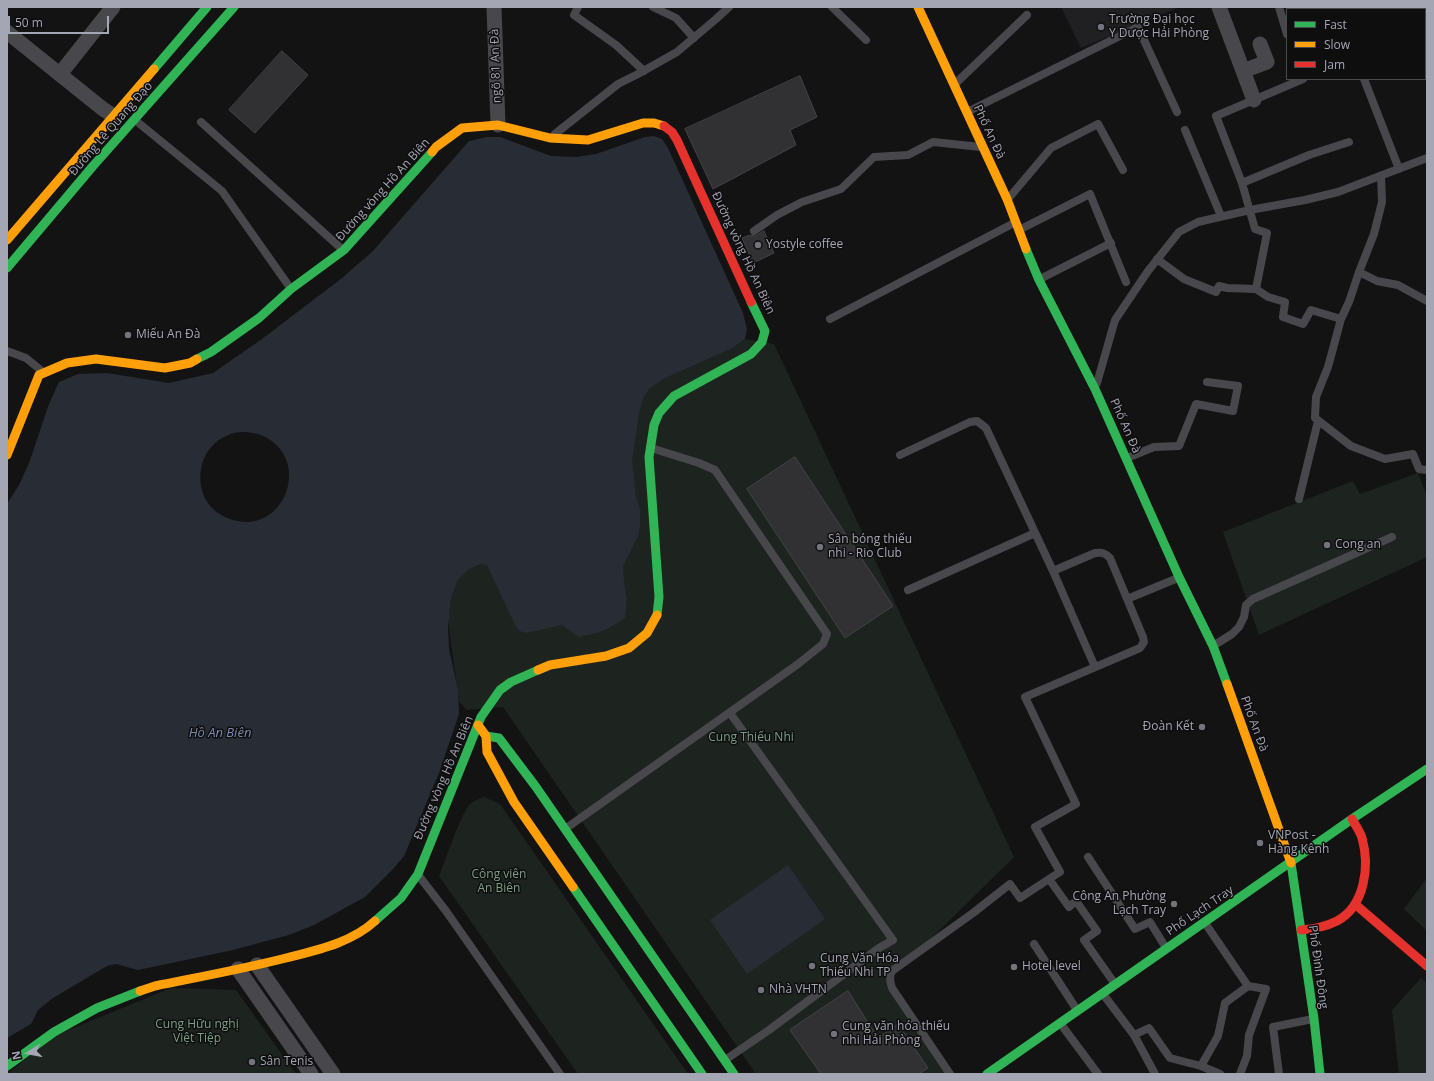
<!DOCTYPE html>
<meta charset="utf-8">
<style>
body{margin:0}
#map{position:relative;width:1434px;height:1081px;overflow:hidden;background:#131314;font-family:"Open Sans",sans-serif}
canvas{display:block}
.frame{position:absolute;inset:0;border:8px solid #a5a6b4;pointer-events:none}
.legend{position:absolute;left:1286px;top:8px;width:140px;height:72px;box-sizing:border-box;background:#0e0e0f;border:1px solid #4a4b51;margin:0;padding:5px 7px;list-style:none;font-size:12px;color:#a5a6b4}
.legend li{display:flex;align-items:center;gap:8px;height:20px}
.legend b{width:20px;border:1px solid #4a4b51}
.north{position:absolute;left:8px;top:1033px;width:40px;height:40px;-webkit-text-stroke:3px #0e0e0f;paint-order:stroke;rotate:259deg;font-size:11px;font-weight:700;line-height:16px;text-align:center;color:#a5a6b4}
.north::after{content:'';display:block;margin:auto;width:14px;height:18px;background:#a5a6b4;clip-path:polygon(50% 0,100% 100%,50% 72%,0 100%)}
.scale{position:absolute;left:8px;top:16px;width:101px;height:18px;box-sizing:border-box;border:2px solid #a5a6b4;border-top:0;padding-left:5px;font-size:12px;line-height:14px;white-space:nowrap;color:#a5a6b4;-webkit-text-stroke:3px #0e0e0f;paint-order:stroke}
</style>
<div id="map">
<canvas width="1434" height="1081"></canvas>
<div class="frame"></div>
<ul class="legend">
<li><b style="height:5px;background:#30b455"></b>Fast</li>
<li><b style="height:5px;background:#ff9f0a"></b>Slow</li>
<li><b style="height:5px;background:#e5322d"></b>Jam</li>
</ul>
<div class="north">N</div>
<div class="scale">50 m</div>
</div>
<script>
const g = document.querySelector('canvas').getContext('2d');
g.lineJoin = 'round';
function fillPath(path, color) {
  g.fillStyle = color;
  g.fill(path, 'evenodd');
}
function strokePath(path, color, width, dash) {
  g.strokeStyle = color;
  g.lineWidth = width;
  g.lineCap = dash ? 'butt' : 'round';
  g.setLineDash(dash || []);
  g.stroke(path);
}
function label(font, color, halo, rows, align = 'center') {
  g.font = font + ' "Open Sans",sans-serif';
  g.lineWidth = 3;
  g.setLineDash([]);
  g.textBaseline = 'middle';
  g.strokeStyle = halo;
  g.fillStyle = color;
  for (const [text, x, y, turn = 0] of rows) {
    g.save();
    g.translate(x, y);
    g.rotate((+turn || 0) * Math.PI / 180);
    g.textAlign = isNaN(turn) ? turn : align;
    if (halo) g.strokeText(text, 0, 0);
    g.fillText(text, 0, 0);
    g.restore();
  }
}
fillPath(new Path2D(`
 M 1061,7 L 1180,7 L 1081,48 Z`), '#202022');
fillPath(new Path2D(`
 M 745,339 L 774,344 L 1014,857 L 890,979 L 950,1074 L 756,1074 L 503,707 L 466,710 L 459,701 L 448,620 L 454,569 L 621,463 L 644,387 L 733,348 Z
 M 1418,473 L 1427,496 L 1427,557 L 1259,635 L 1223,532 L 1353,481 L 1360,494 Z
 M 484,797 L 500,804 L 688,1074 L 578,1074 L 439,876 C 445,861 461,814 470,804 C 474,801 478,799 484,797 Z
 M 1427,878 L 1427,931 L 1404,909 Z
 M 1421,978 L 1427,983 L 1427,1074 L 1399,1074 L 1392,1010 Z
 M 171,988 L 236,990 L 296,1074 L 7,1074 L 54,1036 Z`), '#1d241f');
fillPath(new Path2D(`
 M 654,136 L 662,139 L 668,148 L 743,313 L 747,329 L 745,339 L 733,348 L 663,379 L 649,389 L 644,396 L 639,413 L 632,461 L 636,497 L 640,509 L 640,525 L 638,536 L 623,566 L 624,583 L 627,599 L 625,618 C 607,630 600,633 579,637 L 562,625 L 526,633 L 520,631 L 516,627 L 487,565 L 480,564 L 469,569 L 458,579 L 451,598 L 448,627 L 449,649 L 458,690 L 459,714 L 439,773 L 412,837 L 404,856 L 394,868 L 365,897 L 314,925 L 289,935 L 233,950 L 138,970 L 116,964 L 107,966 L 53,998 L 38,1010 L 31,1024 L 7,1038 L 7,504 L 19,485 L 29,463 L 49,404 L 59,382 L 78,374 L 107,373 L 169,383 L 213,373 L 262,339 L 342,278 L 373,251 L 469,141 L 487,137 L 500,137 L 551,156 L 576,157 L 596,154 L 645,137 ZM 246,432 C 251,433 256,433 261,435 C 316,458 283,543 225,517 C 214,512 204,501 202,490 C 196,466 207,442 231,434 C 236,432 241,432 246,432 Z
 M 788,865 L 825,919 L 747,974 L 710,920 Z`), '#282c34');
const building = new Path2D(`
 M 282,51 L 308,75 L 255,133 L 229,110 Z
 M 800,76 L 817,117 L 790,130 L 796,145 L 713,189 L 685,129 Z
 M 764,231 L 774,253 L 753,263 L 742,238 L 750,235 L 755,236 Z
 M 795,457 L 893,606 L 845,638 L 747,489 Z
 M 848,991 L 878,1038 L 898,1024 L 928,1068 L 919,1074 L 821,1074 L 790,1030 Z`);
fillPath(building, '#313133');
strokePath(building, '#434347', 1);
strokePath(new Path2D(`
 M 578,7 L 574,15 L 616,45 L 644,71
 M 653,7 L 676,18 L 694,38
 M 832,7 L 866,40
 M 1279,7 L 1287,34
 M 1310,7 L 1311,9
 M 1425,29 L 1427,31
 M 1364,79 L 1399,169
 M 956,83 L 1027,15
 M 967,112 L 1138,27 L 1177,112
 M 135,120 L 222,191 L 291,289
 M 201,122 L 343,250
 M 1185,130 L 1221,216
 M 555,134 L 618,84 L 638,74 L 677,52 L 716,19 L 729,7
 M 1242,183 L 1216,116 L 1303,79
 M 1008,199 L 1051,148 L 1098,124 L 1123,170
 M 1019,230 L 1090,194 L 1126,282
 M 754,231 L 777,215 L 802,202 L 841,189 L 874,157 L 908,155 L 933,142 L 981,147
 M 1157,259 L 1184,279 L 1216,292 L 1219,286 L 1227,288 L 1256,289 L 1268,297 L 1285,302 L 1283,317 L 1303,324 L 1311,310 L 1341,319 L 1328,367 L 1316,397 L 1315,418 L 1351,446 L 1385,459 L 1413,454 L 1419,469 L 1427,470
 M 1359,272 L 1377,281 L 1398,285 L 1427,301
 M 1040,279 L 1111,243
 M 1256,289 L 1267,233 L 1255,229 L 1242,183 L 1309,155 L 1349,142
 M 830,319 L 1014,223
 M 1341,319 L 1349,302 L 1359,272 L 1374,234 L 1382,202 L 1381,176
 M 7,351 L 26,358 L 43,372
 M 1097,383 L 1115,320 L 1148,271 L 1179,232 L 1198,222 L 1250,210 L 1305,200 L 1338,192 L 1427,158
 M 900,455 L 970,422 L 977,421 L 986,428 L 1053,571 L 1095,667
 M 1127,458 L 1154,447 L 1179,446 L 1196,404 L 1233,411 L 1238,386 L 1207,382
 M 1299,499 L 1318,421
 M 908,590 L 1035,533
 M 1127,599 L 1178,578
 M 1213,646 L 1232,634 L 1239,627 L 1244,617 L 1246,605 L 1253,599 L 1392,537
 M 565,829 L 798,664 L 823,644 L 827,634 L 715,470 L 699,463 L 651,448
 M 1088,857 L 1135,929 L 1150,922 L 1166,948
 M 419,876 L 446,911 L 560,1074
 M 1049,879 L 1060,872 L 1035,827 L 1076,804 L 1025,697 L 1140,648 L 1144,642 L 1143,637 L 1110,558 C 1105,553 1102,552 1095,553 L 1053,571
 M 1034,944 L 1077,1010
 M 1103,994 L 1134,1035 L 1149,1028 L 1170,1058 L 1201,1066 L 1220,1074
 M 1060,1023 L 1098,1074
 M 1134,1035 L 1155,1074
 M 725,1060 L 769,1030 L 879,948 L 893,940 L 730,713
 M 1201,1066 L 1218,1036 L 1225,1003 L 1248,986 L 1205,923
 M 950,1074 L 892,988 C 890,981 889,977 892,971 L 973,913 L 1010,884 L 1020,898 L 1049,879 L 1069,907 L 1076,901 L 1097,931 L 1084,940 L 1115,984
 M 1240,1074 L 1247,1056 L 1249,1035 L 1266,989 L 1248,986
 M 1279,1074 L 1273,1027 L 1313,1019`), '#48484c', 8);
strokePath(new Path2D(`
 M 494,7 L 498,125
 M 1219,7 L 1254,100
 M 7,32 L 103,109 L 114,116
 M 1243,71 L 1267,62 L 1260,44
 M 60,74 L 113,7
 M 257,965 L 333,1074
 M 238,969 L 311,1074`), '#48484c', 15);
strokePath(new Path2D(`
 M 154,69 L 207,7
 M 1026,249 L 1039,280 L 1095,389 L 1179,577 L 1213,646 L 1227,684
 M 7,268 L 93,166 L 234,7
 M 197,359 L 211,352 L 259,318 L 291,289 L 344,250 L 432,152
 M 657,615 L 659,597 L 649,457 L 654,425 L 659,413 L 674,396 L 751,354 L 762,342 L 765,331 L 751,302
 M 486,736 L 499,738 L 536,787 L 734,1074
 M 1291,863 L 1314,1019 L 1320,1074
 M 573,887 L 702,1074
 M 375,921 L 401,898 L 418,874 L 481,717 L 500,690 L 511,682 L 538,670
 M 7,1066 L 54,1032 L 97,1008 L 140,991
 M 987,1074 L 1352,819 L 1427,769`), '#30b455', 9);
strokePath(new Path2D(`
 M 918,7 L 1007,199 L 1026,249
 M 432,152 L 436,147 L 462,128 L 498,125 L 550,138 L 588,140 L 643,123 L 654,123 L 664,126
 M 7,240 L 154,69
 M 7,455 L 39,375 L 67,363 L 96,359 L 165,368 L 190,363 L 197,359
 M 538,670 L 550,665 L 606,656 L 629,648 L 647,633 L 657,615
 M 1227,684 L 1291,863
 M 478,725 L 486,736 L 487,752 L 514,802 L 573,887
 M 140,991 L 155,986 C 199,977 243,969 286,958 C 317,950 351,943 375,921`), '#ff9f0a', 9);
strokePath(new Path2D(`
 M 664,126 L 672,132 L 677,140 L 751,302
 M 1356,905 L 1427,966
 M 1301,930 C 1314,929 1325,927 1337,921 C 1365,906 1370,866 1362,838 C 1360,831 1355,825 1352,819`), '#e5322d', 9);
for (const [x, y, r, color] of [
 [1101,27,4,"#72737c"],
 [758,245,4,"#72737c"],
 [128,335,4,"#72737c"],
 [1327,545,4,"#72737c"],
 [820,547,4,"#72737c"],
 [1202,727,4,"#72737c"],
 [1260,843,4,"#72737c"],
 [1174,904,4,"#72737c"],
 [812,966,4,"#72737c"],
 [1014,967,4,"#72737c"],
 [761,990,4,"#72737c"],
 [834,1034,4,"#72737c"],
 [252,1062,4,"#72737c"]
]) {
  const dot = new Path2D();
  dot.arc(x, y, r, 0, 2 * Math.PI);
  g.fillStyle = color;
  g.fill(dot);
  strokePath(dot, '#0e0e0f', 1.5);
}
label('12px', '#a5a6b4', '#0e0e0f', [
 ["Trường Đại học",1109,20],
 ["Y Dược Hải Phòng",1109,34],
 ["Yostyle coffee",766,245],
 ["Miếu An Đà",136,335],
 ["Sân bóng thiếu",828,540],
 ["nhi - Rio Club",828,554],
 ["Cong an",1335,545],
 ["Đoàn Kết",1194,727,"right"],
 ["VNPost -",1268,836],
 ["Hàng Kênh",1268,850],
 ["Công An Phường",1166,897,"right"],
 ["Lạch Tray",1166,911,"right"],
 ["Cung Văn Hóa",820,959],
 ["Thiếu Nhi TP",820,973],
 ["Hotel level",1022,967],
 ["Nhà VHTN",769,990],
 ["Cung văn hóa thiếu",842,1027],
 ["nhi Hải Phòng",842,1041],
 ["Sân Tenis",260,1062]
], 'left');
label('12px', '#a5a6b4', '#0e0e0f', [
 ["ngõ 81 An Đà",496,66,-92],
 ["Đường Lê Quang Đạo",111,129,-49],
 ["Phố An Đà",989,132,65],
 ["Đường vòng Hồ An Biên",383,190,-48],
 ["Đường vòng Hồ An Biên",743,253,65],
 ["Phố An Đà",1125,426,66],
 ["Phố An Đà",1254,724,70],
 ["Đường vòng Hồ An Biên",444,778,-67],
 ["Phố Lạch Tray",1200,911,-34],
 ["Phố Đình Đông",1318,967,82]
]);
label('12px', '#7c9f87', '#0e0e0f', [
 ["Cung Thiếu Nhi",751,738],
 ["Công viên",499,875],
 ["An Biên",499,889],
 ["Cung Hữu nghị",197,1025],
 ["Việt Tiệp",197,1039]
]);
label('italic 13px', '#7d8bae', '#0e0e0f', [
 ["Hồ An Biên",220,733]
]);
</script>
